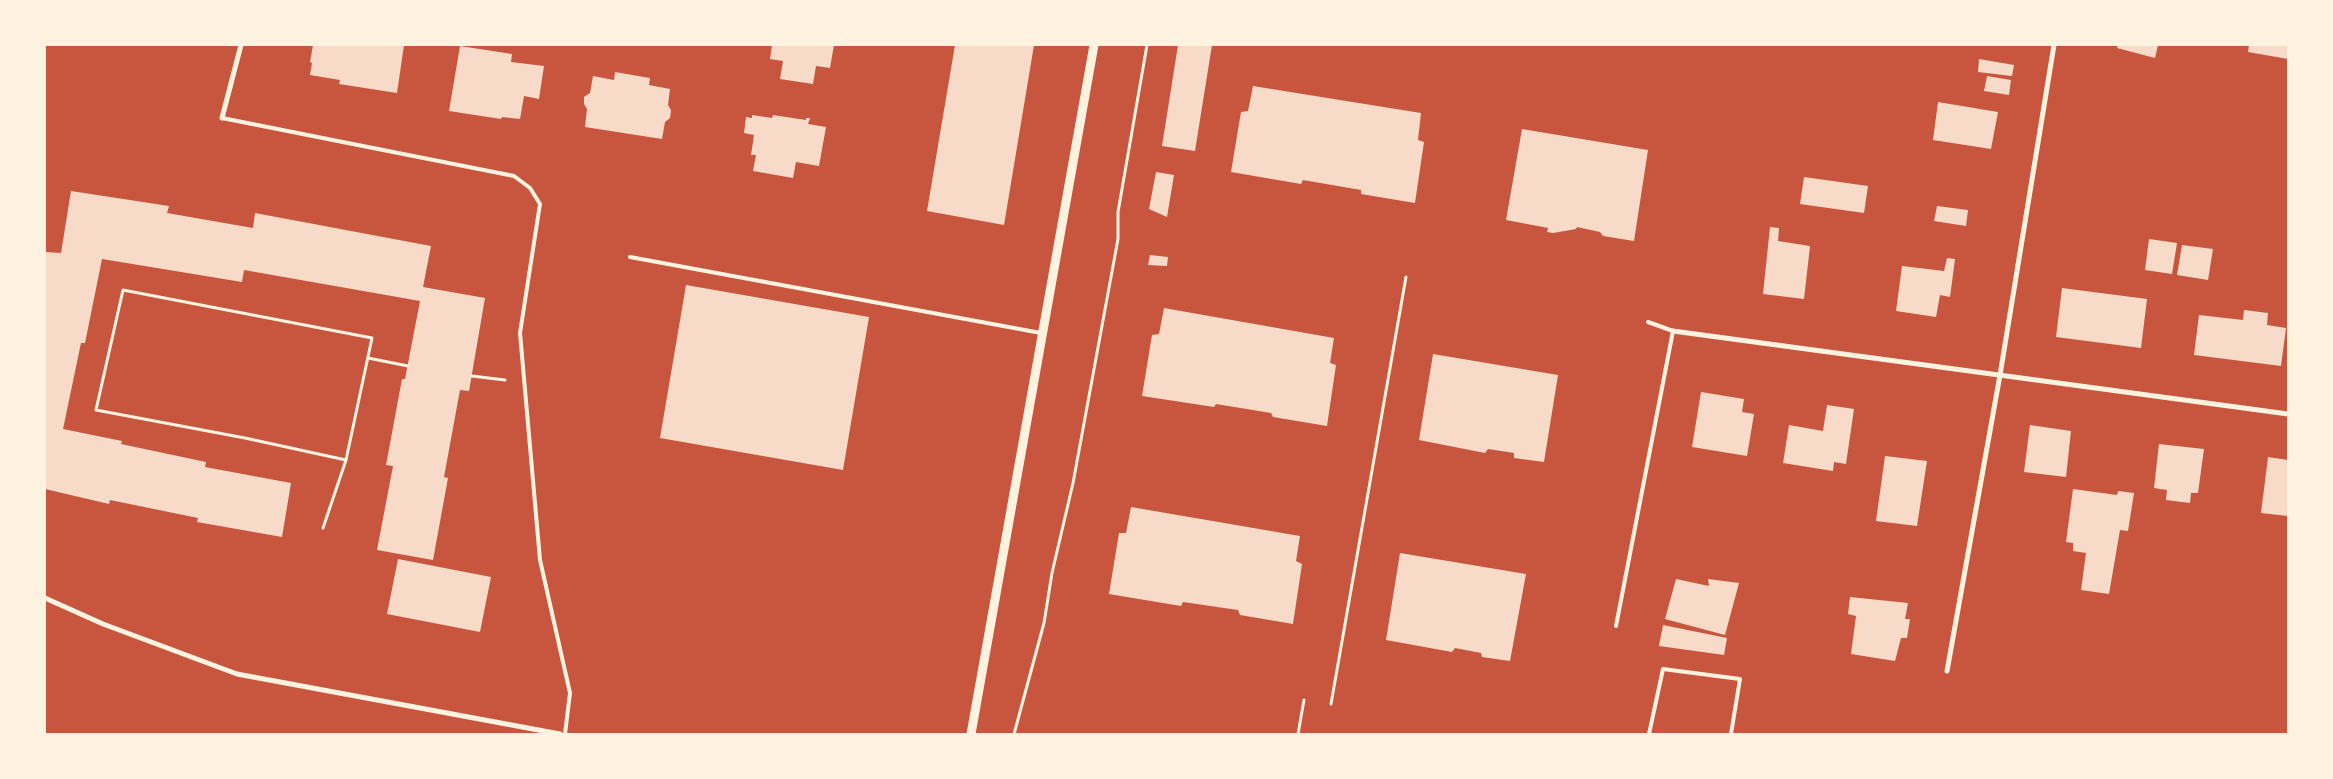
<!DOCTYPE html>
<style>
body{margin:0}
#map{position:relative;width:2333px;height:779px;overflow:hidden;background:#c8553d;font-family:Cabin,sans-serif}
canvas{display:block}
.frame{position:absolute;inset:0;border:46px solid #fff3e0;pointer-events:none}
</style>
<div id="map">
<canvas width="2333" height="779"></canvas>
<div class="frame"></div>
</div>
<script>
const g = document.querySelector('canvas').getContext('2d');
g.lineJoin = 'round';
function fillPath(path, color) {
  g.fillStyle = color;
  g.fill(path, 'evenodd');
}
function strokePath(path, color, width, dash) {
  g.strokeStyle = color;
  g.lineWidth = width;
  g.lineCap = dash ? 'butt' : 'round';
  g.setLineDash(dash || []);
  g.stroke(path);
}
fillPath(new Path2D(`
 M 313,45 L 404,45 L 397,93 L 339,84 L 340,80 L 310,75 L 312,63 L 310,62 Z
 M 772,45 L 834,45 L 830,68 L 816,66 L 813,84 L 780,79 L 783,61 L 770,59 Z
 M 955,45 L 1034,45 L 1004,225 L 927,211 Z
 M 1178,45 L 1212,45 L 1195,151 L 1162,146 Z
 M 2118,45 L 2158,45 L 2155,58 L 2117,48 Z
 M 2249,45 L 2288,45 L 2288,59 L 2248,52 Z
 M 460,46 L 512,54 L 511,62 L 544,66 L 539,99 L 524,96 L 520,119 L 502,117 L 501,119 L 449,111 Z
 M 1979,59 L 2014,65 L 2012,76 L 1978,72 Z
 M 615,72 L 650,78 L 649,85 L 670,89 L 668,105 L 671,110 L 670,118 L 665,122 L 662,139 L 585,127 L 587,109 L 584,104 L 584,97 L 590,93 L 593,76 L 614,80 Z
 M 1987,76 L 2011,80 L 2009,95 L 1984,91 Z
 M 1253,86 L 1421,113 L 1418,140 L 1424,142 L 1415,203 L 1361,194 L 1361,190 L 1303,180 L 1301,184 L 1231,172 L 1241,112 L 1248,111 Z
 M 1938,102 L 1998,112 L 1991,149 L 1933,140 Z
 M 752,115 L 772,118 L 773,115 L 806,120 L 806,118 L 810,118 L 808,124 L 826,127 L 819,166 L 796,162 L 793,178 L 753,171 L 756,155 L 751,155 L 754,135 L 744,133 L 746,117 L 752,118 Z
 M 1522,129 L 1648,150 L 1634,241 L 1603,236 L 1600,232 L 1577,227 L 1576,229 L 1553,233 L 1547,232 L 1548,228 L 1506,220 Z
 M 1156,172 L 1174,175 L 1167,217 L 1149,209 Z
 M 1804,177 L 1868,186 L 1864,213 L 1800,204 Z
 M 71,191 L 169,206 L 167,213 L 253,228 L 255,213 L 431,246 L 423,287 L 485,298 L 469,391 L 460,390 L 444,477 L 448,478 L 433,560 L 377,550 L 393,466 L 386,465 L 402,379 L 405,379 L 420,301 L 244,270 L 242,282 L 102,259 L 85,343 L 81,343 L 63,429 L 122,441 L 121,444 L 206,462 L 205,467 L 291,483 L 282,537 L 197,522 L 198,518 L 110,500 L 109,504 L 45,489 L 45,257 L 46,252 L 61,253 Z
 M 1937,206 L 1968,210 L 1966,226 L 1934,221 Z
 M 1770,227 L 1779,228 L 1778,241 L 1810,246 L 1804,299 L 1763,294 Z
 M 2149,239 L 2177,243 L 2172,274 L 2145,270 Z
 M 2182,245 L 2213,249 L 2208,280 L 2177,275 Z
 M 1150,255 L 1168,257 L 1167,266 L 1148,265 Z
 M 1947,258 L 1955,259 L 1950,297 L 1940,295 L 1936,317 L 1896,311 L 1902,266 L 1944,271 Z
 M 686,285 L 869,317 L 843,470 L 660,438 Z
 M 2062,288 L 2147,299 L 2141,348 L 2056,337 Z
 M 1164,308 L 1334,338 L 1330,363 L 1336,365 L 1327,426 L 1273,417 L 1271,413 L 1216,404 L 1214,407 L 1142,396 L 1152,335 L 1159,334 Z
 M 2244,310 L 2268,313 L 2267,325 L 2286,328 L 2281,366 L 2194,355 L 2199,315 L 2243,320 Z
 M 1433,354 L 1558,375 L 1544,462 L 1514,458 L 1514,453 L 1488,449 L 1485,453 L 1419,440 Z
 M 1701,392 L 1744,399 L 1742,412 L 1754,414 L 1747,456 L 1692,447 Z
 M 1827,405 L 1854,409 L 1846,464 L 1834,462 L 1833,471 L 1783,463 L 1789,425 L 1823,431 Z
 M 2030,425 L 2071,431 L 2066,477 L 2024,472 Z
 M 2159,444 L 2204,449 L 2198,493 L 2191,493 L 2190,503 L 2166,500 L 2167,490 L 2154,488 Z
 M 1885,456 L 1927,461 L 1917,526 L 1876,521 Z
 M 2268,457 L 2288,460 L 2288,516 L 2261,513 Z
 M 2073,489 L 2117,495 L 2118,491 L 2134,493 L 2128,531 L 2120,530 L 2109,594 L 2081,590 L 2086,553 L 2073,551 L 2073,543 L 2066,542 Z
 M 1131,507 L 1300,536 L 1296,561 L 1302,564 L 1293,624 L 1240,615 L 1238,610 L 1183,602 L 1181,606 L 1109,594 L 1119,533 L 1126,533 Z
 M 1400,553 L 1526,574 L 1510,661 L 1482,657 L 1481,653 L 1455,648 L 1452,652 L 1386,640 Z
 M 398,559 L 491,577 L 480,632 L 387,614 Z
 M 1676,579 L 1709,586 L 1708,579 L 1739,583 L 1725,635 L 1665,619 Z
 M 1850,597 L 1908,603 L 1905,619 L 1910,619 L 1907,638 L 1901,638 L 1895,661 L 1851,654 L 1856,616 L 1848,614 Z
 M 1663,625 L 1727,638 L 1724,655 L 1659,646 Z`), '#f7dbc8');
strokePath(new Path2D(`
 M 368,358 L 408,366
 M 472,376 L 505,380
 M 323,528 L 346,460 L 372,338 L 123,290 L 96,410 L 245,438 L 346,460
 M 1331,704 L 1406,277
 M 1014,734 L 1044,623 L 1052,573 L 1073,483 L 1118,239 L 1118,212 L 1147,45
 M 1298,734 L 1304,700`), '#fff3e0', 3);
strokePath(new Path2D(`
 M 222,118 L 514,176 L 530,188 L 540,204 L 520,333 L 540,560 L 570,693 L 565,734
 M 630,257 L 1041,333
 M 1616,626 L 1673,331 L 1648,322
 M 1649,734 L 1663,669 L 1740,679 L 1731,734`), '#fff3e0', 4);
strokePath(new Path2D(`
 M 222,118 L 241,45
 M 1673,331 L 2288,414
 M 45,598 L 103,624 L 237,674 L 560,734
 M 1947,671 L 2000,375 L 2054,45`), '#fff3e0', 5);
strokePath(new Path2D(`
 M 971,734 L 1094,45`), '#fff3e0', 9);
</script>
